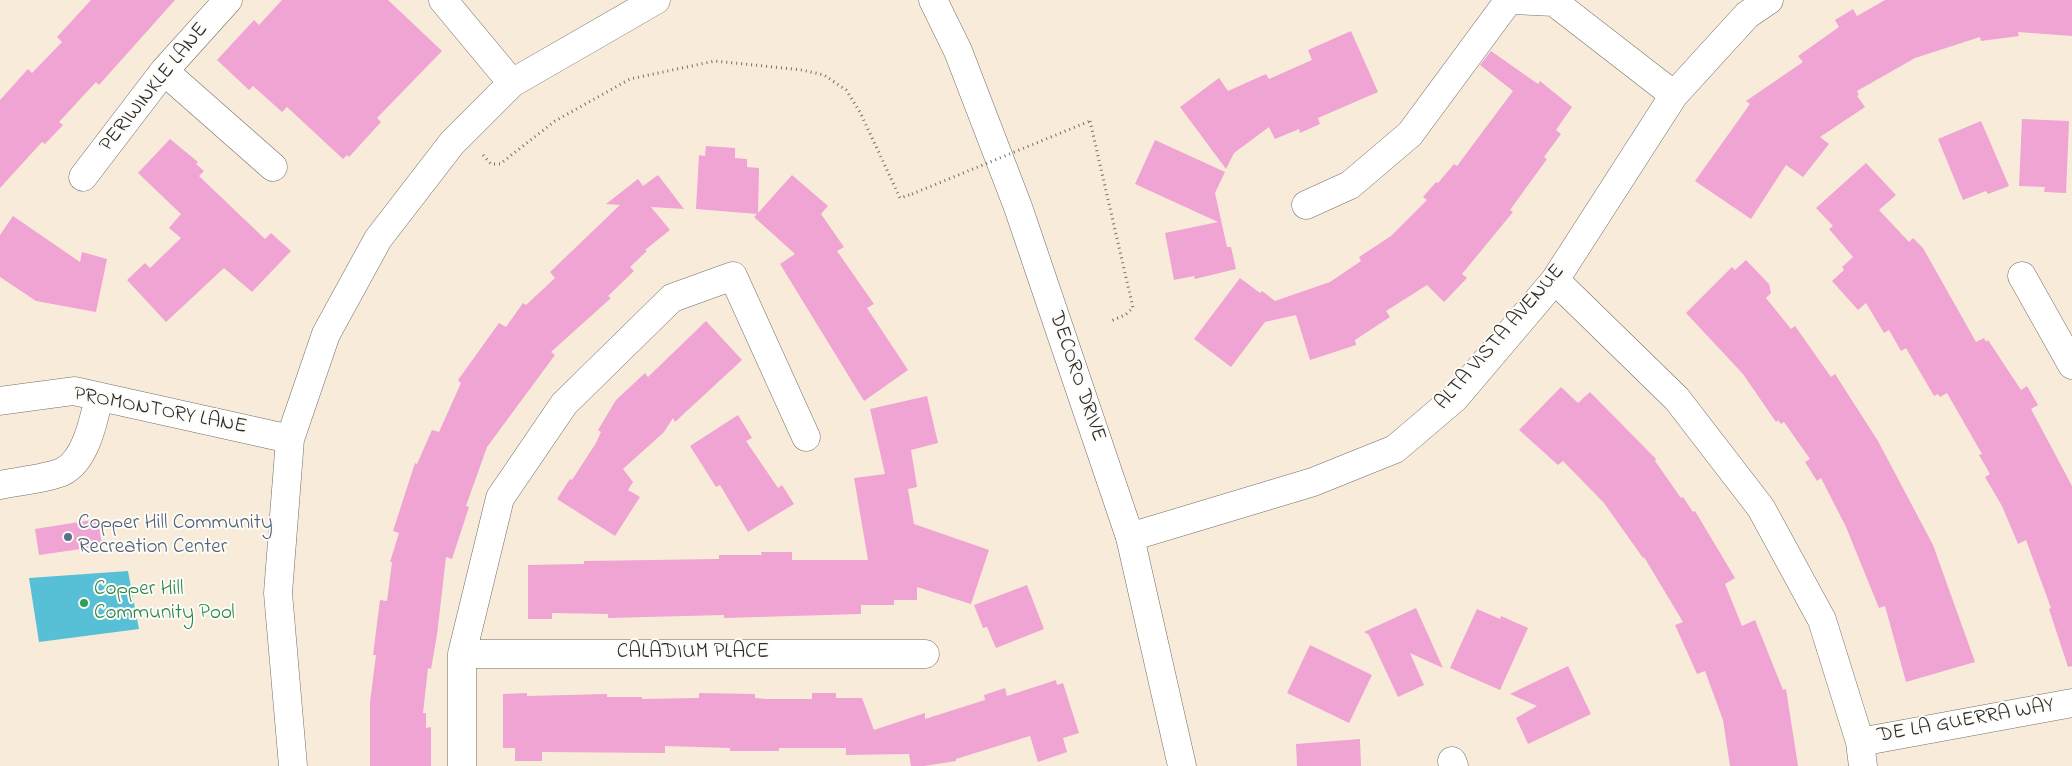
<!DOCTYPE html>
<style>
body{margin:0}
canvas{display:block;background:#f9ebd9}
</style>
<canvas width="2072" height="766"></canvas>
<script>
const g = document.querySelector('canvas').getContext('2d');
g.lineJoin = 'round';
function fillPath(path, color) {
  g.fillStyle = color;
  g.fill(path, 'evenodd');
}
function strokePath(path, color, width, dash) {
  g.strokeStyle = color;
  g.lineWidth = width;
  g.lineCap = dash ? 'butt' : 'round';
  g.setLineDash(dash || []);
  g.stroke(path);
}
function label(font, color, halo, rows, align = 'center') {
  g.font = font + ' "Indie Flower",sans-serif';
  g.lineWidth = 4;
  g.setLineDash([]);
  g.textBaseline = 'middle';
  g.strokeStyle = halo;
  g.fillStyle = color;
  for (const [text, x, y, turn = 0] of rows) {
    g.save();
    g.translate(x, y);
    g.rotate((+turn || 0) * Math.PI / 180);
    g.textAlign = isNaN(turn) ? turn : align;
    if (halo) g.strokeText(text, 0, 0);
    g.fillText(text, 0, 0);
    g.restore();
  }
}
fillPath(new Path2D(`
 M 128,571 L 139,629 L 39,642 L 29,578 Z`), '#58c0d6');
fillPath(new Path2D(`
 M 91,0 L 175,0 L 99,85 L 96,82 L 59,122 L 63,125 L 45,144 L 42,142 L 0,188 L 0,100 L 28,69 L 32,73 L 62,42 L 57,37 Z
 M 282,0 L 388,0 L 442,51 L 377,118 L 381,122 L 349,157 L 347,155 L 343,159 L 287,107 L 282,112 L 253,86 L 249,90 L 217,60 L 254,20 L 259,25 Z
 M 1885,0 L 2072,0 L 2072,36 L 2018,32 L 2019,36 L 1981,41 L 1980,37 L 1915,58 L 1857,91 L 1859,95 L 1857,96 L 1865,107 L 1820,137 L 1829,144 L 1803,177 L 1786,165 L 1751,219 L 1695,181 L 1750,104 L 1746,101 L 1803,62 L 1798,56 L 1839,27 L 1835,20 L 1853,9 L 1857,16 Z
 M 1351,31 L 1378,92 L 1318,118 L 1320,124 L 1300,133 L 1299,129 L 1275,139 L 1269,127 L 1234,153 L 1226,169 L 1180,107 L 1219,78 L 1228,91 L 1266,74 L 1269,79 L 1312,60 L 1308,50 Z
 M 1491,51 L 1538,84 L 1540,81 L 1572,107 L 1556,130 L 1561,134 L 1544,157 L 1547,159 L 1510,210 L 1513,212 L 1462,274 L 1467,278 L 1444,302 L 1427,285 L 1386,311 L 1390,317 L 1355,340 L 1356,345 L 1310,360 L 1296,315 L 1265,322 L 1231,367 L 1194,339 L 1240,278 L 1260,293 L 1262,291 L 1275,301 L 1330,282 L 1361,261 L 1359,257 L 1391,236 L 1427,200 L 1423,197 L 1436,182 L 1438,183 L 1454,164 L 1457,166 L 1513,91 L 1480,65 Z
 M 2022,119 L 2069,121 L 2066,193 L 2044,192 L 2045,187 L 2019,186 Z
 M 1981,121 L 2009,186 L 1988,194 L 1986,191 L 1963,200 L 1938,139 Z
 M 170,139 L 198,162 L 196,164 L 204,171 L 199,176 L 265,239 L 271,233 L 291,251 L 252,292 L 224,268 L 166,322 L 127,280 L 145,263 L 150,268 L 181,238 L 169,228 L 181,214 L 138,173 Z
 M 1155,140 L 1225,172 L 1215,193 L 1227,247 L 1231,247 L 1236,269 L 1195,279 L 1194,276 L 1174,280 L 1165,233 L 1218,222 L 1135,184 Z
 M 706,146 L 735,148 L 735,158 L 747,159 L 747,167 L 759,168 L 758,213 L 792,175 L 828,206 L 821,214 L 844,247 L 837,251 L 874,304 L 867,308 L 908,370 L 864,401 L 780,264 L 795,254 L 754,217 L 757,214 L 696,209 L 699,155 L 705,156 Z
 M 1866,163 L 1896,195 L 1879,210 L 1909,242 L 1913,238 L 1923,248 L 1976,342 L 1984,338 L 1986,342 L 1988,340 L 2021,390 L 2027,386 L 2038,405 L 2031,409 L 2072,486 L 2072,666 L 2068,667 L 2049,609 L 2051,608 L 2026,540 L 2018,544 L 2002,506 L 1985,477 L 1990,474 L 1979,455 L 1982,454 L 1947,393 L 1940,397 L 1938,394 L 1934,396 L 1906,348 L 1901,351 L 1889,330 L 1884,333 L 1866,303 L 1858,310 L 1832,281 L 1844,270 L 1842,267 L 1853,257 L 1829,229 L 1833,226 L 1816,208 Z
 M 658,175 L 684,209 L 651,207 L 670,230 L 645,250 L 647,251 L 630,267 L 634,271 L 608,296 L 611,298 L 551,352 L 555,355 L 487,447 L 466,506 L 469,507 L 452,559 L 446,557 L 437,635 L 431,669 L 428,668 L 423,713 L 426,713 L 426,728 L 431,727 L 431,766 L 370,766 L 370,702 L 376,655 L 373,655 L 380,600 L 387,601 L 392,562 L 390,562 L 399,533 L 393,531 L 415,463 L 417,464 L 432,430 L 439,432 L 461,383 L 458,380 L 499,323 L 506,327 L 523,303 L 526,305 L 555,278 L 550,272 L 620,205 L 606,204 L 638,179 L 643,186 Z
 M 13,216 L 80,262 L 82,252 L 107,259 L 96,312 L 36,301 L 0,277 L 0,235 Z
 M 1746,260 L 1769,284 L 1771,293 L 1766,298 L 1791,329 L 1795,326 L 1831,377 L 1835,374 L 1878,441 L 1933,545 L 1975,662 L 1906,682 L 1885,606 L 1879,608 L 1846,527 L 1821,478 L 1817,481 L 1805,462 L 1810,459 L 1784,422 L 1781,424 L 1778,420 L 1776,422 L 1743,374 L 1686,313 L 1732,267 L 1735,270 Z
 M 706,321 L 742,360 L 675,422 L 673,418 L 664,432 L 623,469 L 633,482 L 628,490 L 640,497 L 615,536 L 557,499 L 570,479 L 572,480 L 596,443 L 601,432 L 598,430 L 616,400 L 645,373 L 648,377 Z
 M 1561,387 L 1578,403 L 1590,392 L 1656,459 L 1655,461 L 1681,498 L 1683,497 L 1693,512 L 1695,511 L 1735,578 L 1725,584 L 1742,626 L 1755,620 L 1783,690 L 1786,689 L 1798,766 L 1730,766 L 1723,720 L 1705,671 L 1697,674 L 1675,625 L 1683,622 L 1644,557 L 1643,558 L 1604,503 L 1563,461 L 1558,465 L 1519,430 Z
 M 927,396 L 938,443 L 911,450 L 917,487 L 908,489 L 914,524 L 989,550 L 971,604 L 917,587 L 917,600 L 894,600 L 894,605 L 861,605 L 861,614 L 724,618 L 724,615 L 608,618 L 608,614 L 552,613 L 552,619 L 528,619 L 528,565 L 584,564 L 584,561 L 719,559 L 719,555 L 762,555 L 761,552 L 792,552 L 792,560 L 868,560 L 854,478 L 885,474 L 870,409 Z
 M 738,415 L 752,438 L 746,441 L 778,488 L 782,485 L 794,504 L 748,532 L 720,485 L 716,487 L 690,446 Z
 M 98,519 L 102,546 L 39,555 L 35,529 Z
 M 1027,585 L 1044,629 L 996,648 L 987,627 L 983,628 L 974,605 Z
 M 1416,608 L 1443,668 L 1410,653 L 1424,685 L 1398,697 L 1369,635 L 1364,632 Z
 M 1477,609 L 1500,619 L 1501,616 L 1528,628 L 1500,690 L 1450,668 Z
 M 1310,645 L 1372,675 L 1349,723 L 1287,693 Z
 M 1568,666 L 1591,714 L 1528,744 L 1516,718 L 1537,706 L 1510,694 Z
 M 1056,680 L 1057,685 L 1063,683 L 1079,733 L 1063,738 L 1067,752 L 1038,762 L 1030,736 L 956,759 L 956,761 L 924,766 L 911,766 L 909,754 L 846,755 L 846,748 L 779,748 L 779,751 L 730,751 L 730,748 L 665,746 L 665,753 L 542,752 L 542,761 L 515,761 L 515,748 L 503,748 L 503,694 L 527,693 L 527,696 L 607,694 L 607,697 L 642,697 L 642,699 L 699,698 L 699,693 L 755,694 L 755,698 L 767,699 L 812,699 L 812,693 L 836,693 L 836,698 L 862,698 L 874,730 L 925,713 L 925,719 L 985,700 L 984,695 L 1005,688 L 1007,696 Z
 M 1360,739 L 1361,766 L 1297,766 L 1296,744 Z`), '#efa4d4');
const minor = new Path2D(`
 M 443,0 L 512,83
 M 1513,0 L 1554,2 L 1674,95
 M 164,71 L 273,167
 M 83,177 L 164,71 L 228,0
 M 1306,205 L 1350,185 L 1410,134 L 1509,0
 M 2022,276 L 2072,365
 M 1555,280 L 1677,399 L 1761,508 L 1822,620 L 1860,742 L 1863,766
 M 0,401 L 74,391 L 290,439
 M 0,485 C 18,481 45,479 62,472 C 86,461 94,419 99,397
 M 1130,537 L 1313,482 L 1395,449 L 1455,398 L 1555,280 L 1674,95 L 1747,15 L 1769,0
 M 462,654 L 925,654
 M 1860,742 L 2072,703
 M 1452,761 L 1454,766
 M 293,766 L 278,593 L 290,439 L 326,334 L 378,239 L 452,143 L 512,83 L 656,0
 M 462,766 L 462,654 L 500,498 L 564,404 L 672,298 L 733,276 L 806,437`);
const major = new Path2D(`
 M 933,0 L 958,51 L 1018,207 L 1130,537 L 1182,766`);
strokePath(minor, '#736e68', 29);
strokePath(major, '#736e68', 29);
strokePath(new Path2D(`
 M 1090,121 L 1133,308 L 1125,315 L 1111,321
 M 483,155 L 491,164 L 500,164 L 555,121 L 630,79 L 715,61 L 802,70 L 824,75 L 846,90 L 860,112 L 900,198 L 912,194`), '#736e68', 3, [1, 4]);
strokePath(minor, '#fff', 28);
strokePath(major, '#fff', 28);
strokePath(new Path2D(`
 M 912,194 L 1090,121`), '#736e68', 3, [1, 4]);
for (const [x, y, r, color] of [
 [68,537,5,"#5c6f8a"],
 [84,603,5,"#2e9e5b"]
]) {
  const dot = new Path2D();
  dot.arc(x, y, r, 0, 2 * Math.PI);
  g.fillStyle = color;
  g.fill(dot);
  strokePath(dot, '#fdfcf7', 2);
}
label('21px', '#2b2b2b', '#fdfcf7', [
 ["PERIWINKLE LANE",155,88,-51],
 ["ALTA VISTA AVENUE",1501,338,-49],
 ["DECORO DRIVE",1076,377,71],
 ["PROMONTORY LANE",160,412,11],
 ["CALADIUM PLACE",693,654],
 ["DE LA GUERRA WAY",1966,722,-10]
]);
label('21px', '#4e5e75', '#fdfcf7', [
 ["Copper Hill Community",78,525],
 ["Recreation Center",78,549]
], 'left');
label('21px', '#27864d', '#fdfcf7', [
 ["Copper Hill",94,591],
 ["Community Pool",94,615]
], 'left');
</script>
